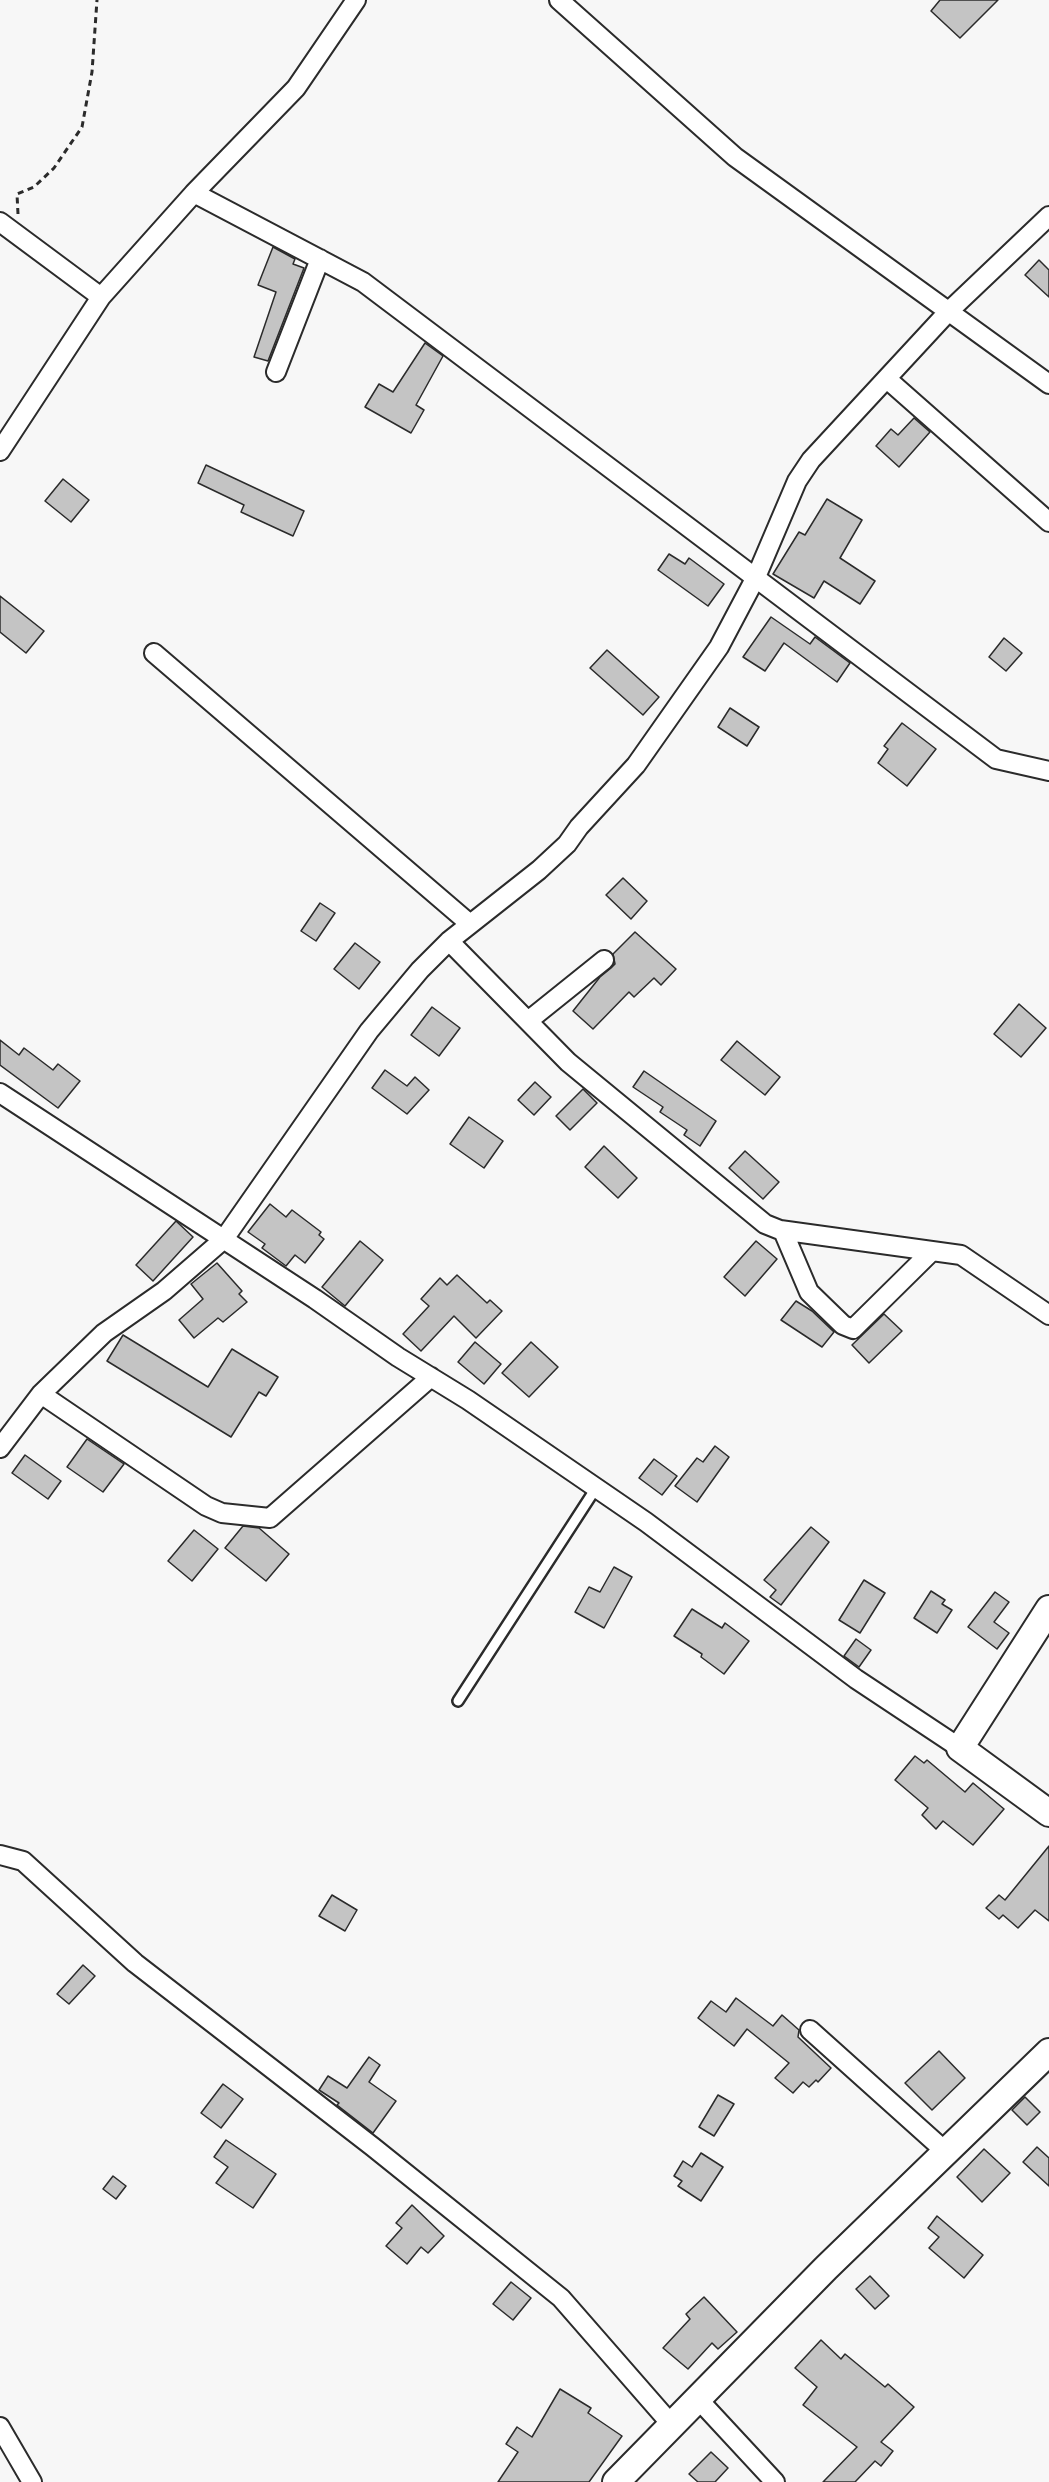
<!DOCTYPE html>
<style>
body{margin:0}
canvas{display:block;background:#f7f7f7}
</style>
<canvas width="1049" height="2482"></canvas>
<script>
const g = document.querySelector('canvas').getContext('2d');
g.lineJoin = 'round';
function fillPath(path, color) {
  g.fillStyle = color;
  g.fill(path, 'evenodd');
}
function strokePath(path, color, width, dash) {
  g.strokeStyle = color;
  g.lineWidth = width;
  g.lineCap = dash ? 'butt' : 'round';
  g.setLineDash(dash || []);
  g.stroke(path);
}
const building = new Path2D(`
 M 940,0 L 998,0 L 960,38 L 931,11 Z
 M 273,247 L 295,259 L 293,264 L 304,268 L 268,361 L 254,357 L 276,292 L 258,285 Z
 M 1039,260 L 1049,270 L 1049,297 L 1025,275 Z
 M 425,343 L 443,356 L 416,405 L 424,410 L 411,433 L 365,407 L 379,384 L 393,392 Z
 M 914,418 L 930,432 L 899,467 L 876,446 L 891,429 L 898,435 Z
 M 206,465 L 304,511 L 293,536 L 241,512 L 244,505 L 198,483 Z
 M 63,479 L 89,500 L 71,522 L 45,501 Z
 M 827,499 L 862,520 L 840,558 L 875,581 L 860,604 L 824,581 L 814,598 L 773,574 L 799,532 L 805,535 Z
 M 669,554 L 685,564 L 689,558 L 724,584 L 708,606 L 658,570 Z
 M 0,596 L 44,631 L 26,653 L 0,632 Z
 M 771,617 L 810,644 L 815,637 L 850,663 L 837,682 L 784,643 L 765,671 L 743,657 Z
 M 1004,638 L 1022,653 L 1006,671 L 989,657 Z
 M 607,650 L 659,697 L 643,715 L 590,668 Z
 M 730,708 L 759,727 L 747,746 L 718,727 Z
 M 902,723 L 936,749 L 907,786 L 878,763 L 888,749 L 884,746 Z
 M 623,878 L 647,901 L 631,919 L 606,895 Z
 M 320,903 L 335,913 L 316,941 L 301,931 Z
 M 635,932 L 676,969 L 661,985 L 654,978 L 634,997 L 629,992 L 593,1029 L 573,1011 L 600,977 L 611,968 L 615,964 L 613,954 Z
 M 355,943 L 380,962 L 359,989 L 334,969 Z
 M 1019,1004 L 1046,1028 L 1021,1057 L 994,1034 Z
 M 432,1007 L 460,1028 L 439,1056 L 411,1035 Z
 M 0,1040 L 19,1055 L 24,1048 L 53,1070 L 58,1064 L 80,1081 L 58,1108 L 0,1065 Z
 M 737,1041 L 780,1077 L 765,1095 L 721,1060 Z
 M 385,1070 L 407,1086 L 415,1077 L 429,1090 L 407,1114 L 372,1088 Z
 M 644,1071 L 716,1121 L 700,1146 L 684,1135 L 687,1130 L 660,1112 L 663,1107 L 633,1087 Z
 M 535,1082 L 551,1097 L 534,1115 L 518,1100 Z
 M 583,1089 L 597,1103 L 570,1130 L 556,1116 Z
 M 469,1117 L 503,1141 L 484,1168 L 450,1144 Z
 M 604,1146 L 637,1178 L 618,1198 L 585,1167 Z
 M 745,1151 L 779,1182 L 763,1199 L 729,1168 Z
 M 270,1204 L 286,1217 L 292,1210 L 321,1232 L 319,1235 L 324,1239 L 305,1263 L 295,1255 L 286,1266 L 262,1248 L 265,1244 L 248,1232 Z
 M 176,1221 L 193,1237 L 153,1281 L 136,1265 Z
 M 360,1241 L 383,1260 L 345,1306 L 322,1287 Z
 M 756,1241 L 777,1259 L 745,1296 L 724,1277 Z
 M 217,1263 L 242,1291 L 239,1294 L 247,1302 L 223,1322 L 218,1318 L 194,1338 L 179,1320 L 203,1299 L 191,1284 Z
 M 457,1275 L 487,1303 L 490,1300 L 502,1311 L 476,1338 L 454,1316 L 421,1351 L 403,1334 L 429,1306 L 421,1299 L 440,1278 L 447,1285 Z
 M 796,1301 L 812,1311 L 834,1332 L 822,1347 L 781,1320 Z
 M 884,1314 L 902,1331 L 869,1363 L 852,1345 Z
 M 123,1335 L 208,1387 L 232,1349 L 278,1377 L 266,1396 L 259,1392 L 231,1437 L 107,1361 Z
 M 475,1342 L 501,1364 L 484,1384 L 458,1362 Z
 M 531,1342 L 558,1367 L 529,1397 L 502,1373 Z
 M 87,1439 L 124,1464 L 103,1492 L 67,1467 Z
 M 715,1446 L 729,1457 L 697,1502 L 675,1486 L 697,1458 L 703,1462 Z
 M 25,1455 L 61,1481 L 48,1499 L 12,1473 Z
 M 654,1459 L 677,1476 L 662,1495 L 639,1478 Z
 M 243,1526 L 259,1528 L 289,1554 L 266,1581 L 225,1548 Z
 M 811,1527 L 829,1542 L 781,1605 L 770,1597 L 776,1590 L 764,1580 Z
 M 194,1530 L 218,1549 L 192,1581 L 168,1561 Z
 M 614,1567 L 632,1577 L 604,1628 L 575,1612 L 589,1587 L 600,1592 Z
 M 864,1580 L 885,1593 L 860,1633 L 839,1620 Z
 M 931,1591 L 945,1600 L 942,1604 L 952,1610 L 937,1633 L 914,1618 Z
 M 995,1592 L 1009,1602 L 994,1622 L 1009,1633 L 997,1649 L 968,1627 Z
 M 692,1609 L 722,1628 L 725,1623 L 749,1641 L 724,1674 L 701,1657 L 702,1654 L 674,1636 Z
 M 856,1639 L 871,1650 L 859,1667 L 844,1656 Z
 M 915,1756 L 924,1763 L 927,1760 L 965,1792 L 973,1783 L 1004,1809 L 973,1845 L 943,1821 L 936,1829 L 922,1815 L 928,1808 L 895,1780 Z
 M 1049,1846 L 1049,1921 L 1035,1910 L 1018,1928 L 1003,1915 L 999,1919 L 986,1908 L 999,1895 L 1005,1900 Z
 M 332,1895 L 357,1910 L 345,1931 L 319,1916 Z
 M 83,1965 L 95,1976 L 69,2004 L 57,1994 Z
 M 736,1998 L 773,2026 L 782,2015 L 799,2030 L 798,2037 L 831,2068 L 818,2082 L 816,2080 L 809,2087 L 803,2082 L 793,2093 L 775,2078 L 789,2063 L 747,2029 L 734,2046 L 698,2018 L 711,2001 L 726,2012 Z
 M 939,2051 L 965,2078 L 932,2110 L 905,2083 Z
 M 369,2057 L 380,2065 L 369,2082 L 396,2101 L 373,2133 L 337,2105 L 339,2103 L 319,2090 L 328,2076 L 347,2088 Z
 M 223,2084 L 243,2099 L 221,2128 L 201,2113 Z
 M 718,2095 L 734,2104 L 714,2136 L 699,2127 Z
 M 1025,2097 L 1040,2112 L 1027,2125 L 1012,2110 Z
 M 226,2140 L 276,2174 L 253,2208 L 216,2183 L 228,2167 L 214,2157 Z
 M 1037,2147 L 1049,2158 L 1049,2186 L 1023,2162 Z
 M 984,2149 L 1010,2173 L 982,2202 L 957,2177 Z
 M 701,2153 L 723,2167 L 701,2201 L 678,2186 L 682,2181 L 674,2176 L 683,2161 L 692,2167 Z
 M 113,2176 L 126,2186 L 116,2199 L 103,2189 Z
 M 412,2205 L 444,2236 L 428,2253 L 421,2247 L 407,2264 L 386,2246 L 402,2228 L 396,2223 Z
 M 937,2216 L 983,2255 L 964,2278 L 929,2248 L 939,2237 L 928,2228 Z
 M 870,2276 L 889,2296 L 875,2309 L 856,2289 Z
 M 511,2282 L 531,2298 L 513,2320 L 493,2304 Z
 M 704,2297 L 737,2332 L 718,2349 L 712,2343 L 688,2369 L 663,2348 L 690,2319 L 686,2314 Z
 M 821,2340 L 841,2359 L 845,2354 L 885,2387 L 888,2384 L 914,2407 L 881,2442 L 893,2451 L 881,2466 L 875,2461 L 855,2482 L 823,2482 L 857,2447 L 803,2405 L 817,2387 L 795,2368 Z
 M 560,2389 L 591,2408 L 588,2413 L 622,2436 L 589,2482 L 498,2482 L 518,2452 L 506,2444 L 517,2427 L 532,2437 Z
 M 711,2452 L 728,2468 L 715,2482 L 698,2482 L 689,2474 Z`);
fillPath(building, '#c4c4c4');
strokePath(building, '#2b2b2b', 1.5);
const lane = new Path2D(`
 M 458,1701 L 596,1488`);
const street = new Path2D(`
 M 559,0 L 735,157 L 1049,384
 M 194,193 L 363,282 L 996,759 L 1049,771
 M 0,222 L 101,297
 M 276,372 L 320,259
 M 887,379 L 1049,522
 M 0,451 L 101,297 L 194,193 L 296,88 L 356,0
 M 154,653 L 470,924
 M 449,941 L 568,1062 L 765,1224 L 780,1230 L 961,1255 L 1049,1315
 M 528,1021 L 604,960
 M 0,1093 L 315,1299 L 398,1357 L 468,1400 L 646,1522 L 856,1679 L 960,1748
 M 783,1231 L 809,1292 L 843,1325 L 853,1329 L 932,1251
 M 41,1394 L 206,1506 L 222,1513 L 270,1518 L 431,1377
 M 0,1448 L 41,1394 L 104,1333 L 164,1291 L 224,1239 L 369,1031 L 420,970 L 449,941 L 539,870 L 567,844 L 579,827 L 636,765 L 719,647 L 756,577 L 797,481 L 811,460 L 948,312 L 1049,216
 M 0,1855 L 23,1861 L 135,1963 L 373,2147 L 561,2298 L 671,2424
 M 810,2030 L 946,2152
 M 698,2399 L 775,2482
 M 0,2427 L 32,2482`);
const secondary = new Path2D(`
 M 1049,1609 L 960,1748 L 1049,1813
 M 616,2482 L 826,2268 L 1049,2052`);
strokePath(lane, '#2b2b2b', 14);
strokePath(street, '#2b2b2b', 22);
strokePath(secondary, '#2b2b2b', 30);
strokePath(new Path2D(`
 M 18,214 L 17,194 L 34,187 L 54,168 L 82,127 L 92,72 L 97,0`), '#2b2b2b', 3, [6, 4.5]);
strokePath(lane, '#fff', 9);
strokePath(street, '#fff', 18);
strokePath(secondary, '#fff', 26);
</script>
